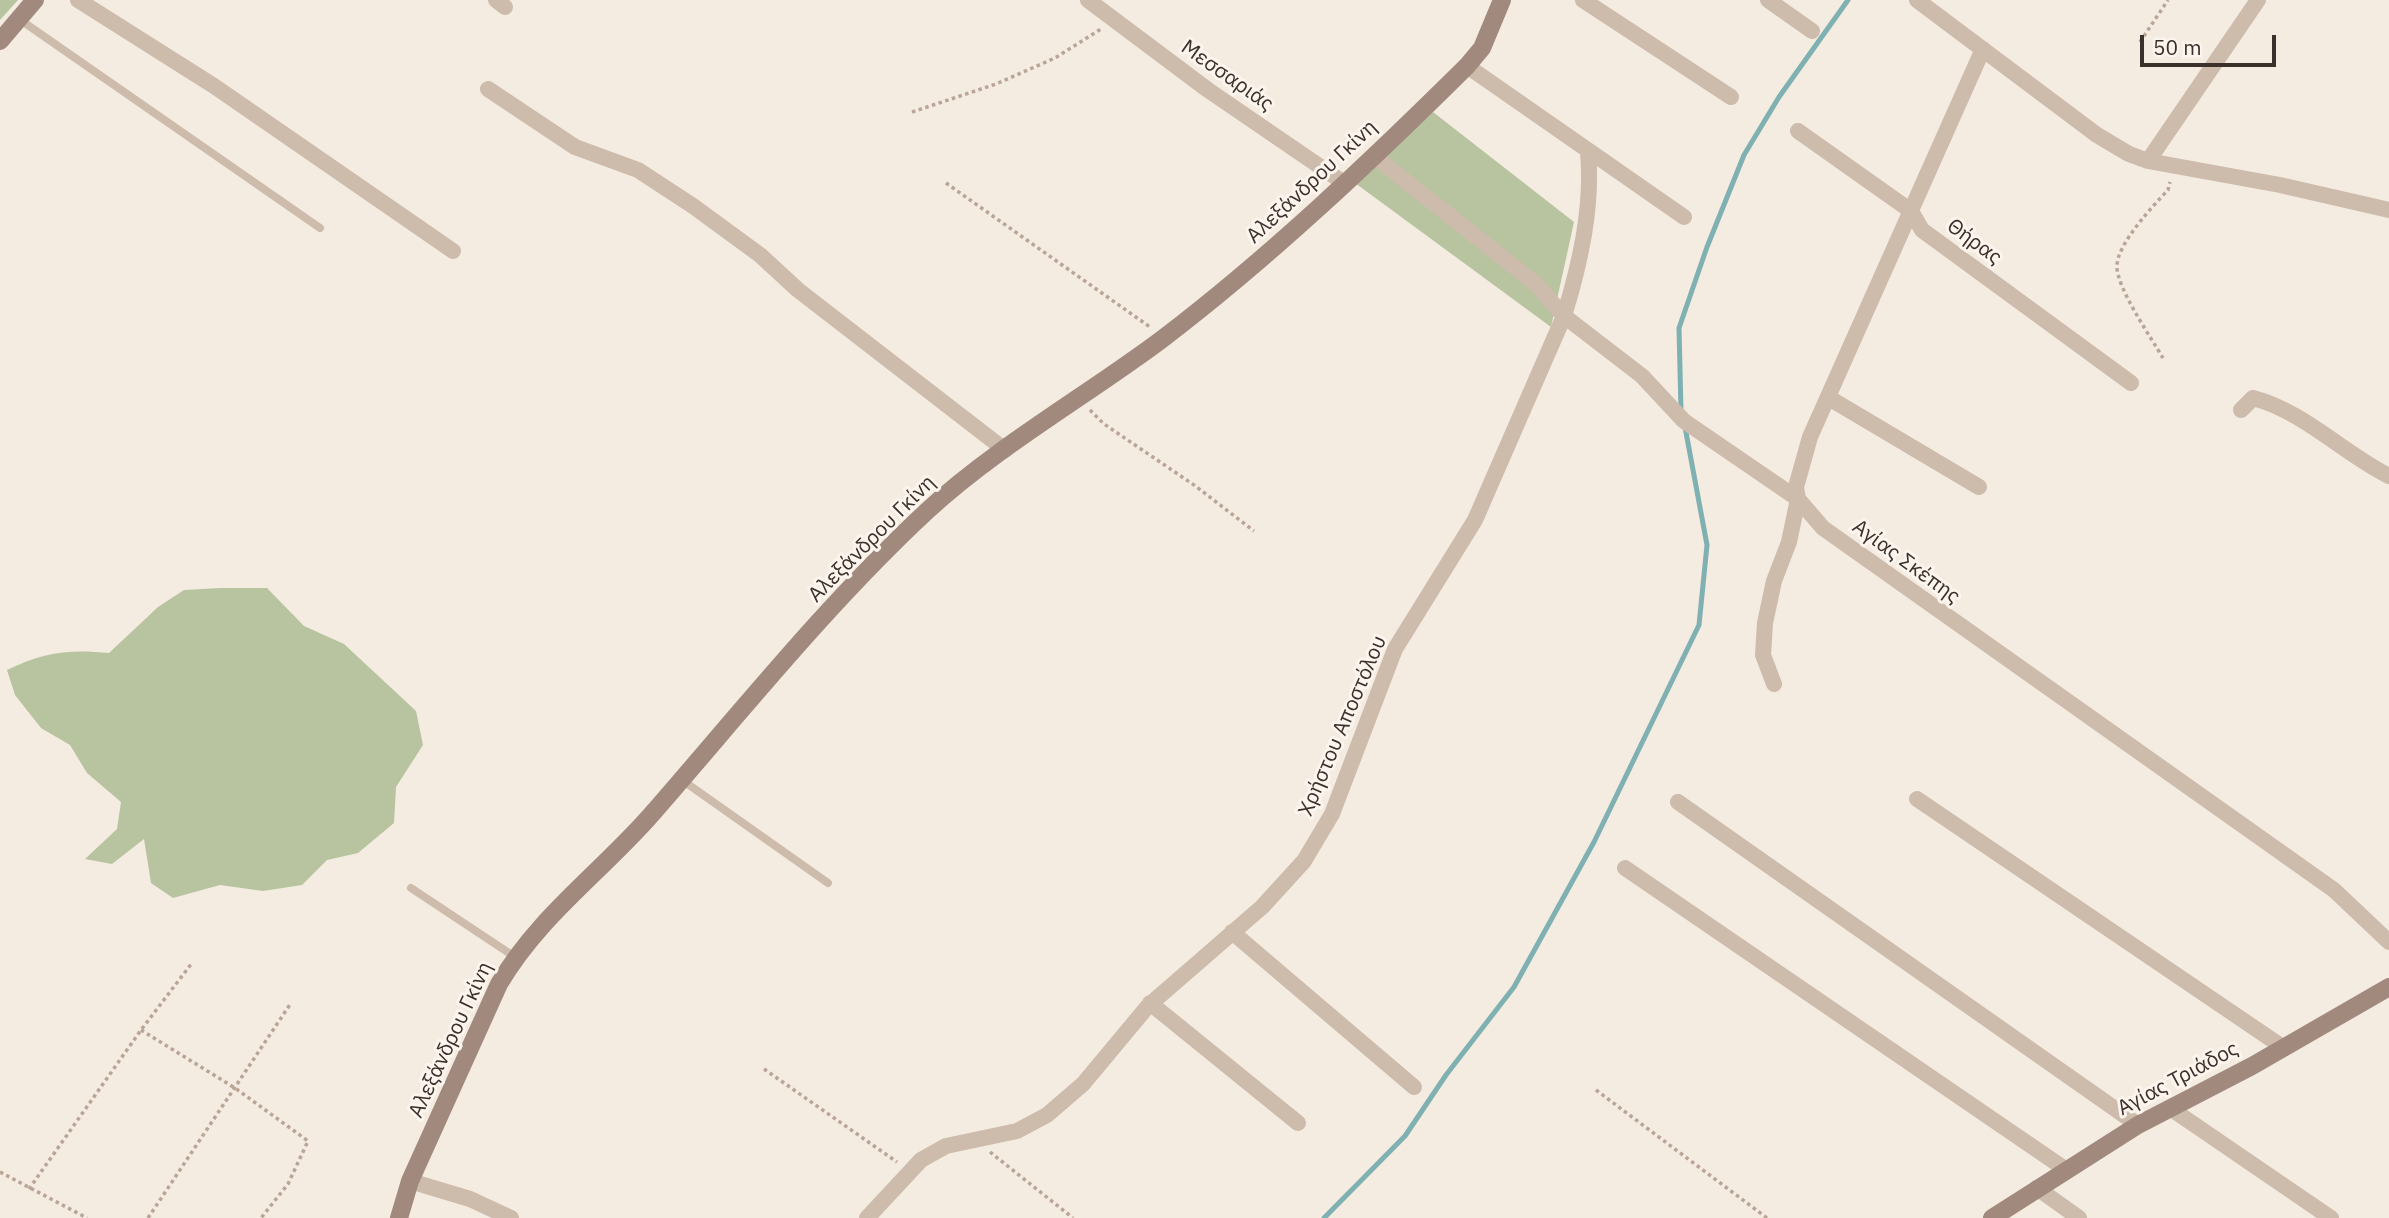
<!DOCTYPE html>
<meta charset="utf-8">
<style>
body{margin:0}
#map{position:relative;width:2389px;height:1218px;overflow:hidden;background:#f4ebe1;font-family:"IBM Plex Sans",sans-serif}
canvas{display:block}
.scale{position:absolute;left:2140px;top:35px;width:136px;height:32px;box-sizing:border-box;border:4px solid #3b302b;border-top:0;padding-left:9px;font-size:21px;line-height:24px;white-space:nowrap;color:#3b302b;-webkit-text-stroke:5px #fbf5ee;paint-order:stroke}
</style>
<div id="map">
<canvas width="2389" height="1218"></canvas>
<div class="scale">50 m</div>
</div>
<script>
const g = document.querySelector('canvas').getContext('2d');
g.lineJoin = 'round';
function fillPath(path, color) {
  g.fillStyle = color;
  g.fill(path, 'evenodd');
}
function strokePath(path, color, width, dash) {
  g.strokeStyle = color;
  g.lineWidth = width;
  g.lineCap = dash ? 'butt' : 'round';
  g.setLineDash(dash || []);
  g.stroke(path);
}
function label(font, color, halo, rows, align = 'center') {
  g.font = font + ' "IBM Plex Sans",sans-serif';
  g.lineWidth = 6;
  g.setLineDash([]);
  g.textBaseline = 'middle';
  g.strokeStyle = halo;
  g.fillStyle = color;
  for (const [text, x, y, turn = 0] of rows) {
    g.save();
    g.translate(x, y);
    g.rotate((+turn || 0) * Math.PI / 180);
    g.textAlign = isNaN(turn) ? turn : align;
    if (halo) g.strokeText(text, 0, 0);
    g.fillText(text, 0, 0);
    g.restore();
  }
}
fillPath(new Path2D(`
 M 0,0 L 18,0 L 0,20 Z
 M 1433,112 L 1574,222 L 1551,327 L 1355,183 Z
 M 220,588 L 267,588 L 304,626 L 344,644 L 416,711 L 423,745 L 396,787 L 394,823 L 358,853 L 327,860 L 302,885 L 263,891 L 220,885 L 173,898 L 151,883 L 144,839 L 112,864 L 85,859 L 117,829 L 121,802 L 87,773 L 70,745 L 41,728 L 15,695 L 7,670 C 43,652 70,649 109,653 L 158,607 L 184,590 Z`), '#b8c4a0');
strokePath(new Path2D(`
 M 1681,411 L 1679,328 L 1707,247 L 1744,155 L 1779,97 L 1848,0
 M 1324,1218 L 1405,1136 L 1446,1075 L 1514,987 L 1594,842 L 1699,625 L 1707,545 L 1685,427`), '#7fb0b2', 5);
strokePath(new Path2D(`
 M 2140,42 L 2168,0
 M 912,112 L 996,84 L 1055,58 L 1101,29
 M 946,183 L 1150,327
 M 2163,358 C 2152,339 2116,287 2117,266 C 2117,244 2153,206 2168,190 L 2170,182
 M 1090,410 L 1104,424 L 1194,485 L 1254,531
 M 141,1030 L 235,1088 L 308,1141 L 288,1184 L 261,1218
 M 764,1069 L 897,1162
 M 1596,1090 L 1767,1218
 M 990,1152 L 1073,1218
 M 0,1172 L 87,1218
 M 29,1189 L 141,1030 L 192,963
 M 148,1218 L 291,1003`), '#b9a596', 3.5, [3.5, 3.5]);
strokePath(new Path2D(`
 M 19,19 L 320,228
 M 682,780 L 828,883
 M 411,888 L 515,957`), '#cdbbac', 8);
strokePath(new Path2D(`
 M 78,0 L 214,86 L 453,251
 M 496,0 L 505,7
 M 1088,0 L 1208,90 L 1344,183
 M 1583,0 L 1731,97
 M 1768,0 L 1812,31
 M 1917,0 L 2097,135 L 2129,154 L 2148,161 L 2280,185 L 2389,210
 M 1983,49 L 1810,437 L 1796,487 L 1798,499 L 1823,528 L 2334,890 L 2389,942
 M 1467,66 L 1684,217
 M 488,89 L 575,147 L 638,170 L 693,206 L 760,255 L 798,290 L 1005,450
 M 1798,131 L 1911,211 L 1922,230 L 2131,383
 M 1374,156 L 1536,284 L 1564,316 L 1642,376 L 1684,421 L 1798,499 L 1789,542 L 1774,581 L 1765,623 L 1763,655 L 1774,684
 M 2148,161 L 2258,0
 M 1829,398 L 1979,487
 M 2241,410 L 2253,398 C 2303,411 2343,453 2389,476
 M 1917,799 L 2284,1048
 M 1678,802 L 2138,1125
 M 1625,868 L 2065,1169
 M 1232,932 L 1414,1087
 M 1150,1003 L 1298,1123
 M 2170,1108 L 2331,1218
 M 410,1181 L 470,1199 L 511,1218
 M 2037,1188 L 2079,1218
 M 867,1218 L 921,1160 L 946,1146 L 1017,1131 L 1047,1115 L 1083,1084 L 1148,1006 L 1262,907 L 1304,861 L 1332,814 L 1395,649 L 1475,520 L 1564,316 C 1580,264 1593,207 1588,152`), '#cdbbac', 16);
strokePath(new Path2D(`
 M 0,41 L 35,0
 M 399,1218 L 410,1181 L 499,984 C 539,916 600,873 651,815 C 741,712 827,604 927,511 C 995,448 1086,396 1161,340 C 1270,257 1370,162 1467,66 L 1482,48 L 1502,0
 M 1992,1218 L 2138,1125 L 2252,1066 L 2389,987`), '#a18a7d', 18);
label('21px', '#3b302b', '#fbf5ee', [
 ["Μεσσαριάς",1227,76,35],
 ["Αλεξάνδρου Γκίνη",1312,182,-43],
 ["Θήρας",1974,242,36],
 ["Αλεξάνδρου Γκίνη",872,539,-45],
 ["Αγίας Σκέπης",1906,562,36],
 ["Χρήστου Αποστόλου",1343,726,-67],
 ["Αλεξάνδρου Γκίνη",451,1040,-65],
 ["Αγίας Τριάδος",2178,1079,-28]
]);
</script>
